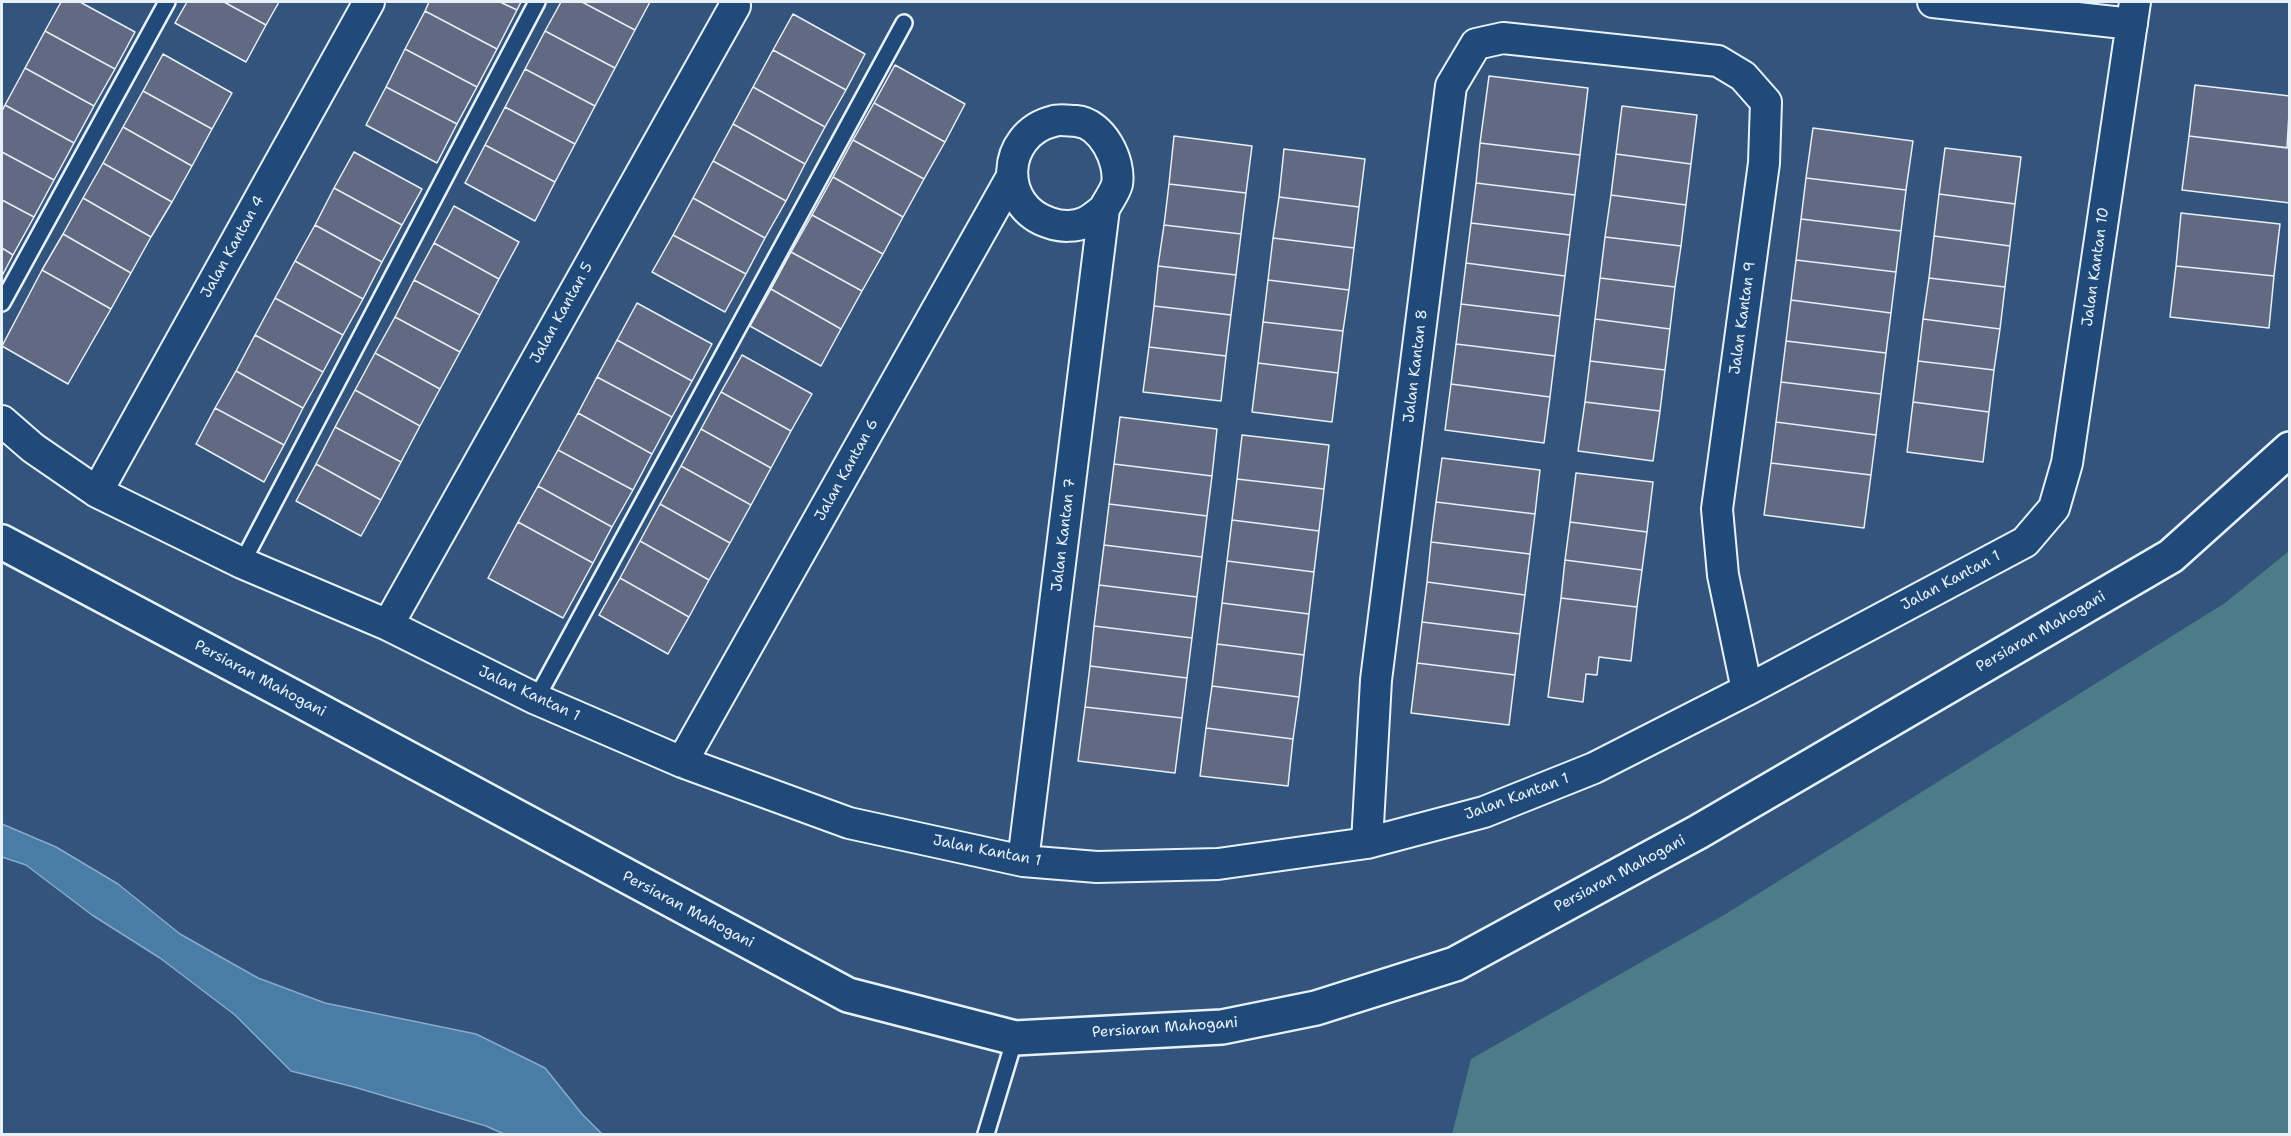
<!DOCTYPE html>
<style>
body{margin:0}
#map{position:relative;width:2291px;height:1136px;overflow:hidden;background:#33547c;font-family:"Shantell Sans",sans-serif}
canvas{display:block}
.frame{position:absolute;inset:0;border:3px solid #e8f1f8;pointer-events:none}
</style>
<div id="map">
<canvas width="2291" height="1136"></canvas>
<div class="frame"></div>
</div>
<script>
const g = document.querySelector('canvas').getContext('2d');
g.lineJoin = 'round';
function fillPath(path, color) {
  g.fillStyle = color;
  g.fill(path, 'evenodd');
}
function strokePath(path, color, width, dash) {
  g.strokeStyle = color;
  g.lineWidth = width;
  g.lineCap = dash ? 'butt' : 'round';
  g.setLineDash(dash || []);
  g.stroke(path);
}
function label(font, color, halo, rows, align = 'center') {
  g.font = font + ' "Shantell Sans",sans-serif';
  g.lineWidth = 5;
  g.setLineDash([]);
  g.textBaseline = 'middle';
  g.strokeStyle = halo;
  g.fillStyle = color;
  for (const [text, x, y, turn = 0] of rows) {
    g.save();
    g.translate(x, y);
    g.rotate((+turn || 0) * Math.PI / 180);
    g.textAlign = isNaN(turn) ? turn : align;
    if (halo) g.strokeText(text, 0, 0);
    g.fillText(text, 0, 0);
    g.restore();
  }
}
fillPath(new Path2D(`
 M 2289,551 L 2289,1134 L 1452,1134 L 1471,1059 L 1724,915 L 2225,603 Z`), '#4c7c87');
const water = new Path2D(`
 M 2,824 L 56,847 L 118,884 L 180,934 L 258,978 L 325,1003 L 476,1034 L 545,1068 L 582,1114 L 602,1134 L 504,1134 L 486,1126 L 354,1087 L 291,1071 L 235,1015 L 160,958 L 92,915 L 26,865 L 2,857 Z`);
fillPath(water, '#497ca6');
strokePath(water, '#89abc7', 1.5);
const building = new Path2D(`
 M 61,2 L 80,2 L 135,32 L 115,69 L 45,31 Z
 M 187,2 L 224,2 L 266,25 L 246,62 L 175,23 Z
 M 224,2 L 279,2 L 266,25 Z
 M 429,2 L 500,2 L 517,10 L 497,49 L 425,11 Z
 M 500,2 L 521,2 L 517,10 Z
 M 561,2 L 582,2 L 635,30 L 615,68 L 545,31 Z
 M 582,2 L 650,2 L 635,30 Z
 M 425,11 L 497,49 L 477,87 L 405,49 Z
 M 793,14 L 865,54 L 846,90 L 773,50 Z
 M 45,31 L 115,69 L 94,106 L 25,68 Z
 M 545,31 L 615,68 L 595,106 L 525,69 Z
 M 405,49 L 477,87 L 457,124 L 386,87 Z
 M 773,50 L 846,90 L 825,127 L 753,87 Z
 M 163,54 L 232,93 L 212,129 L 143,91 Z
 M 895,65 L 965,104 L 945,142 L 874,103 Z
 M 25,68 L 94,106 L 74,143 L 5,105 Z
 M 525,69 L 595,106 L 575,144 L 505,107 Z
 M 1489,76 L 1588,88 L 1580,155 L 1480,143 Z
 M 2195,85 L 2290,96 L 2287,148 L 2189,136 Z
 M 386,87 L 457,124 L 437,163 L 366,125 Z
 M 753,87 L 825,127 L 805,164 L 733,124 Z
 M 143,91 L 212,129 L 192,166 L 123,127 Z
 M 874,103 L 945,142 L 924,179 L 853,140 Z
 M 5,105 L 74,143 L 54,180 L 2,152 L 2,111 Z
 M 1622,106 L 1697,115 L 1691,164 L 1616,154 Z
 M 505,107 L 575,144 L 555,182 L 485,145 Z
 M 733,124 L 805,164 L 786,201 L 713,161 Z
 M 123,127 L 192,166 L 172,202 L 103,163 Z
 M 1813,128 L 1913,141 L 1906,190 L 1806,178 Z
 M 1174,136 L 1252,146 L 1246,193 L 1169,184 Z
 M 2189,136 L 2290,148 L 2290,203 L 2182,190 Z
 M 853,140 L 924,179 L 903,217 L 833,177 Z
 M 1480,143 L 1580,155 L 1575,195 L 1476,183 Z
 M 485,145 L 555,182 L 535,221 L 465,183 Z
 M 1945,148 L 2021,157 L 2015,204 L 1939,194 Z
 M 1284,149 L 1365,159 L 1359,207 L 1279,197 Z
 M 2,152 L 54,180 L 34,217 L 2,200 Z
 M 354,152 L 422,189 L 402,225 L 334,188 Z
 M 1616,154 L 1691,164 L 1686,205 L 1611,195 Z
 M 713,161 L 786,201 L 765,238 L 693,198 Z
 M 103,163 L 172,202 L 151,237 L 83,198 Z
 M 833,177 L 903,217 L 883,254 L 812,215 Z
 M 1806,178 L 1906,190 L 1901,231 L 1801,219 Z
 M 1476,183 L 1575,195 L 1570,235 L 1471,223 Z
 M 1169,184 L 1246,193 L 1241,234 L 1164,225 Z
 M 334,188 L 402,225 L 382,262 L 315,225 Z
 M 1939,194 L 2015,204 L 2010,246 L 1934,236 Z
 M 1611,195 L 1686,205 L 1681,246 L 1605,237 Z
 M 1279,197 L 1359,207 L 1354,248 L 1273,238 Z
 M 83,198 L 151,237 L 131,273 L 63,234 Z
 M 693,198 L 765,238 L 746,274 L 673,235 Z
 M 2,200 L 34,217 L 13,255 L 2,248 Z
 M 454,206 L 519,242 L 499,279 L 434,243 Z
 M 2181,213 L 2280,224 L 2274,276 L 2176,266 Z
 M 812,215 L 883,254 L 862,291 L 791,252 Z
 M 1801,219 L 1901,231 L 1896,272 L 1796,260 Z
 M 1471,223 L 1570,235 L 1565,276 L 1466,263 Z
 M 315,225 L 382,262 L 363,299 L 295,261 Z
 M 1164,225 L 1241,234 L 1236,275 L 1158,266 Z
 M 63,234 L 131,273 L 111,309 L 42,270 Z
 M 673,235 L 746,274 L 725,312 L 652,272 Z
 M 1934,236 L 2010,246 L 2005,287 L 1929,278 Z
 M 1605,237 L 1681,246 L 1675,287 L 1600,278 Z
 M 1273,238 L 1354,248 L 1349,290 L 1268,280 Z
 M 434,243 L 499,279 L 480,315 L 414,280 Z
 M 2,248 L 13,255 L 2,276 Z
 M 791,252 L 862,291 L 841,329 L 771,289 Z
 M 1796,260 L 1896,272 L 1891,313 L 1791,300 Z
 M 295,261 L 363,299 L 343,335 L 275,298 Z
 M 1466,263 L 1565,276 L 1560,316 L 1461,304 Z
 M 1158,266 L 1236,275 L 1231,315 L 1154,306 Z
 M 2176,266 L 2274,276 L 2269,328 L 2170,317 Z
 M 42,270 L 111,309 L 68,384 L 2,346 Z
 M 1600,278 L 1675,287 L 1670,329 L 1595,319 Z
 M 1929,278 L 2005,287 L 2000,329 L 1923,319 Z
 M 414,280 L 480,315 L 460,352 L 395,317 Z
 M 1268,280 L 1349,290 L 1343,331 L 1263,322 Z
 M 771,289 L 841,329 L 821,366 L 750,326 Z
 M 275,298 L 343,335 L 323,372 L 255,335 Z
 M 1791,300 L 1891,313 L 1886,353 L 1786,341 Z
 M 637,303 L 712,344 L 692,381 L 617,340 Z
 M 1461,304 L 1560,316 L 1555,356 L 1456,344 Z
 M 1154,306 L 1231,315 L 1226,356 L 1149,347 Z
 M 395,317 L 460,352 L 440,389 L 375,353 Z
 M 1595,319 L 1670,329 L 1665,370 L 1590,361 Z
 M 1923,319 L 2000,329 L 1994,370 L 1918,361 Z
 M 1263,322 L 1343,331 L 1338,373 L 1258,363 Z
 M 255,335 L 323,372 L 303,408 L 236,371 Z
 M 617,340 L 692,381 L 672,417 L 597,377 Z
 M 1786,341 L 1886,353 L 1881,394 L 1781,382 Z
 M 1456,344 L 1555,356 L 1550,397 L 1451,384 Z
 M 1149,347 L 1226,356 L 1221,401 L 1143,392 Z
 M 375,353 L 440,389 L 420,426 L 355,390 Z
 M 742,355 L 812,394 L 791,431 L 721,392 Z
 M 1590,361 L 1665,370 L 1660,411 L 1585,402 Z
 M 1918,361 L 1994,370 L 1989,412 L 1913,402 Z
 M 1258,363 L 1338,373 L 1332,422 L 1252,412 Z
 M 236,371 L 303,408 L 284,445 L 215,408 Z
 M 597,377 L 672,417 L 652,454 L 578,413 Z
 M 1781,382 L 1881,394 L 1876,435 L 1776,422 Z
 M 1451,384 L 1550,397 L 1544,443 L 1445,430 Z
 M 355,390 L 420,426 L 401,462 L 335,427 Z
 M 721,392 L 791,431 L 771,468 L 701,429 Z
 M 1585,402 L 1660,411 L 1653,461 L 1578,451 Z
 M 1913,402 L 1989,412 L 1983,462 L 1907,452 Z
 M 215,408 L 284,445 L 264,482 L 196,444 Z
 M 578,413 L 652,454 L 633,490 L 558,450 Z
 M 1120,417 L 1217,429 L 1212,476 L 1114,464 Z
 M 1776,422 L 1876,435 L 1871,475 L 1771,463 Z
 M 335,427 L 401,462 L 381,500 L 316,464 Z
 M 701,429 L 771,468 L 751,505 L 681,466 Z
 M 1242,435 L 1329,445 L 1324,489 L 1237,479 Z
 M 558,450 L 633,490 L 612,527 L 538,486 Z
 M 1442,458 L 1540,470 L 1535,514 L 1436,502 Z
 M 1771,463 L 1871,475 L 1864,528 L 1764,515 Z
 M 316,464 L 381,500 L 361,536 L 296,501 Z
 M 1114,464 L 1212,476 L 1207,516 L 1109,504 Z
 M 681,466 L 751,505 L 730,543 L 660,504 Z
 M 1576,473 L 1653,482 L 1647,532 L 1570,522 Z
 M 1237,479 L 1324,489 L 1319,531 L 1232,520 Z
 M 538,486 L 612,527 L 593,563 L 518,522 Z
 M 1436,502 L 1535,514 L 1530,554 L 1431,542 Z
 M 660,504 L 730,543 L 709,580 L 640,541 Z
 M 1109,504 L 1207,516 L 1202,557 L 1104,545 Z
 M 1232,520 L 1319,531 L 1314,572 L 1227,561 Z
 M 518,522 L 593,563 L 563,618 L 488,578 Z
 M 1570,522 L 1647,532 L 1642,570 L 1565,560 Z
 M 640,541 L 709,580 L 689,617 L 620,578 Z
 M 1431,542 L 1530,554 L 1525,595 L 1427,582 Z
 M 1104,545 L 1202,557 L 1197,597 L 1099,585 Z
 M 1565,560 L 1642,570 L 1637,607 L 1561,598 Z
 M 1227,561 L 1314,572 L 1309,614 L 1222,603 Z
 M 620,578 L 689,617 L 668,654 L 599,615 Z
 M 1427,582 L 1525,595 L 1520,634 L 1422,622 Z
 M 1099,585 L 1197,597 L 1192,638 L 1094,626 Z
 M 1561,598 L 1637,607 L 1631,661 L 1599,657 L 1597,675 L 1586,674 L 1583,702 L 1548,697 Z
 M 1222,603 L 1309,614 L 1304,655 L 1217,644 Z
 M 1422,622 L 1520,634 L 1515,675 L 1417,663 Z
 M 1094,626 L 1192,638 L 1187,678 L 1090,666 Z
 M 1217,644 L 1304,655 L 1299,697 L 1212,686 Z
 M 1417,663 L 1515,675 L 1509,725 L 1411,713 Z
 M 1090,666 L 1187,678 L 1182,718 L 1085,707 Z
 M 1212,686 L 1299,697 L 1293,739 L 1206,728 Z
 M 1085,707 L 1182,718 L 1175,773 L 1078,761 Z
 M 1206,728 L 1293,739 L 1288,786 L 1200,776 Z`);
fillPath(building, '#616a82');
strokePath(building, '#e8f1f8', 1.5);
const lane = new Path2D(`
 M 2,303 L 167,2
 M 242,563 L 537,2
 M 536,699 L 904,23
 M 986,1134 L 1015,1038`);
const street = new Path2D(`
 M 1933,2 L 2132,24
 M 2,421 L 33,448 L 97,492 L 242,563 L 388,625 L 536,699 L 682,762 L 849,823 L 1023,861 L 1097,867 L 1218,864 L 1367,843 L 1484,812 L 1594,768 L 1747,690 L 2025,542 L 2054,508 L 2067,463 L 2135,2
 M 97,492 L 369,2
 M 388,625 L 735,6 L 734,2
 M 682,762 L 1011,178
 M 1367,843 L 1376,680 L 1451,86 L 1476,44 L 1503,38 L 1718,61 L 1743,76 L 1766,102 L 1764,163 L 1717,509 L 1723,575 L 1747,690
 M 1023,861 L 1104,209 C 1108,201 1115,192 1117,184 C 1121,161 1102,123 1076,121 C 1070,121 1060,119 1054,121 C 1000,134 998,207 1050,223 C 1061,227 1076,227 1086,222 C 1092,219 1099,213 1104,209`);
const secondary = new Path2D(`
 M 2,542 L 292,696 L 848,995 L 1015,1038 L 1222,1027 L 1316,1008 L 1455,964 L 1698,832 L 2171,556 L 2290,449`);
strokePath(lane, '#e8f1f8', 20);
strokePath(street, '#e8f1f8', 34);
strokePath(secondary, '#e8f1f8', 38);
strokePath(lane, '#1f4a7a', 15);
strokePath(street, '#1f4a7a', 30);
strokePath(secondary, '#1f4a7a', 33);
label('15px', '#e8f1f8', '#1f4a7a', [
 ["Jalan Kantan 4",233,247,-61],
 ["Jalan Kantan 10",2096,267,-82],
 ["Jalan Kantan 5",562,313,-61],
 ["Jalan Kantan 9",1743,318,-82],
 ["Jalan Kantan 8",1416,366,-83],
 ["Jalan Kantan 6",847,470,-61],
 ["Jalan Kantan 7",1064,535,-83],
 ["Jalan Kantan 1",1951,581,-28],
 ["Persiaran Mahogani",2041,632,-30],
 ["Persiaran Mahogani",260,679,28],
 ["Jalan Kantan 1",529,694,25],
 ["Jalan Kantan 1",1517,797,-20],
 ["Jalan Kantan 1",987,851,11],
 ["Persiaran Mahogani",1620,874,-28],
 ["Persiaran Mahogani",688,910,28],
 ["Persiaran Mahogani",1165,1028,-4]
]);
</script>
